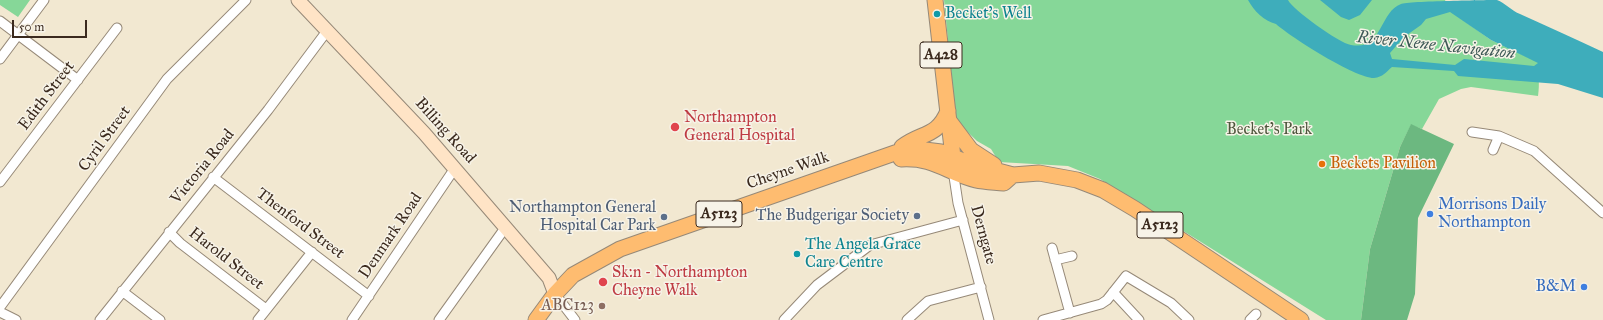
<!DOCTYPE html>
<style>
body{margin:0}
#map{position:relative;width:1603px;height:320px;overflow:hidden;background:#f2e8d1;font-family:"IM FELL Great Primer",serif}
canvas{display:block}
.scale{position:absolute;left:12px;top:20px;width:75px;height:18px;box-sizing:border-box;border:2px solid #3b2a1e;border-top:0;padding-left:5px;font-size:12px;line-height:14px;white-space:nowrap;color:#3b2a1e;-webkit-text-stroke:3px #f7f3e8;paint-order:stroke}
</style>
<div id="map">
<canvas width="1603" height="320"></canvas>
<div class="scale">50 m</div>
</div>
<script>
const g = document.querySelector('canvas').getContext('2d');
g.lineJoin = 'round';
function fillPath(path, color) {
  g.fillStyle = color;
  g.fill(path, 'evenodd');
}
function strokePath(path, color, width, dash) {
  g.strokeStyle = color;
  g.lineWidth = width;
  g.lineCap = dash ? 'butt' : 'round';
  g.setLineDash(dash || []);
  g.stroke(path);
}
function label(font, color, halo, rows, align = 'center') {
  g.font = font + ' "IM FELL Great Primer",serif';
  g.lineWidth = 3;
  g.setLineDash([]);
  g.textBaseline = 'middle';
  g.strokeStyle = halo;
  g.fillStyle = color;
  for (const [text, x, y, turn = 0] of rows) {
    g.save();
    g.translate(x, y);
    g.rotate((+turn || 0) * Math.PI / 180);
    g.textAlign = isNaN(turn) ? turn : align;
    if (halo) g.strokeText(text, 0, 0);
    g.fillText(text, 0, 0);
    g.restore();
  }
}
fillPath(new Path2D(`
 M 0,0 L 30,0 L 18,17 L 0,5 Z
 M 944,0 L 1445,0 L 1450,11 L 1491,40 L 1538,62 C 1538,75 1540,83 1538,96 L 1471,87 L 1461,89 L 1439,99 L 1422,129 L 1411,125 L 1400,147 L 1370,249 L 1361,320 L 1326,320 L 1100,179 L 1068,166 L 999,162 L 991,149 L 977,141 L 956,121 Z`), '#86d798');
fillPath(new Path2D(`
 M 1411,124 L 1454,144 L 1418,218 L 1415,294 L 1407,320 L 1361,320 L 1370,249 L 1400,147 Z`), '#6cb880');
fillPath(new Path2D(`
 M 1248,0 L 1288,0 C 1293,10 1339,43 1351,45 C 1383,51 1379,12 1401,4 C 1408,1 1491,0 1497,0 C 1505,3 1512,11 1520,14 C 1548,27 1576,39 1603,52 L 1603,98 L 1558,84 L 1458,76 L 1454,71 L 1392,67 C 1386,72 1383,77 1374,78 C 1355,78 1292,38 1276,24 C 1264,21 1254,11 1248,0 ZM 1450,12 L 1491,40 L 1538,63 L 1534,66 L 1464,59 L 1455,65 L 1392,59 L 1390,53 L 1404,37 L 1421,25 L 1426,19 Z
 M 1320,0 L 1372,0 L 1360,15 L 1349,20 L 1341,17 Z`), '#3eadbb');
const street = new Path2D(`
 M 0,21 L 78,80
 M 0,59 L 44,0
 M 1472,132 L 1499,136 L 1534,151 L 1603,213
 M 1493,150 L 1499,136
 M 953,170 L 958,203 L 989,320
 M 213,177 L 369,296
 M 0,182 L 117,28
 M 169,232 L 180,243 L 266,309
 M 1052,248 L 1070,313
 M 1055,260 L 1072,256
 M 122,291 L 160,320
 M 1113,292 L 1139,320
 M 555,294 L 575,320
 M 0,307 L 167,79 L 246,0
 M 0,312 L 16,320
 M 100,320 L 268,110 L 327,31
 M 258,320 L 312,252
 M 352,320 L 455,168
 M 439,320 L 505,228
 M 784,320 L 817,285 L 870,245 L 963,220
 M 907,320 L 928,301 L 981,287
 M 1043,320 L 1101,304 L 1107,300 L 1126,276 L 1171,303 L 1189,320
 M 1250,320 L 1256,314`);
const secondary = new Path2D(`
 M 298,0 L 424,133 L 549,278 L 555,294`);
const primary = new Path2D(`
 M 935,0 L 953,157
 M 950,122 L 971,150 L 994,165
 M 902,147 C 921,132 937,138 948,111
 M 901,159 C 935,157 947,173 976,180 C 985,182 995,182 1004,183 L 1013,175
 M 536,320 L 555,294 L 573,275 L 620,249 L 909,148 L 941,152 L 968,163 L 1013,175 L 1039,173 L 1077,180 L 1103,190 L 1135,209 L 1301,320`);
strokePath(street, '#968978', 11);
strokePath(secondary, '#968978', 15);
strokePath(primary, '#968978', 17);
strokePath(street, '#fff', 9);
strokePath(secondary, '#ffe4c6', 13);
strokePath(primary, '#febc70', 15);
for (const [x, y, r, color] of [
 [937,14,4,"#0f9aa8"],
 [675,127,5,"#e0444e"],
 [1322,164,4,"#e8710a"],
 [1430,214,4,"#3f7fe0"],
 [917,216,4,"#5c6f8a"],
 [664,217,4,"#5c6f8a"],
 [797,254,4,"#0f9aa8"],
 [603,282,5,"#e0444e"],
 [1584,287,4,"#3f7fe0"],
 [602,306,4,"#8d6e63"]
]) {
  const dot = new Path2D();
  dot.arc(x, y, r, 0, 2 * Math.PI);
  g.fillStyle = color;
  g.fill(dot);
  strokePath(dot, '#f7f3e8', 1.5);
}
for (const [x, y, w] of [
 [941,55,42],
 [719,214,46],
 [1160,225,46]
]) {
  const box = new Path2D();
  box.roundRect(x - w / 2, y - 13, w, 26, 3);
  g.fillStyle = '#f7f3e8';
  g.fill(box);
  strokePath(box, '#3b2a1e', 1);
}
label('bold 15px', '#3b2a1e', null, [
 ["A428",941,55],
 ["A5123",719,214],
 ["A5123",1160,225]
]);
label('16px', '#0d838f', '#f7f3e8', [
 ["Becket's Well",945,14],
 ["The Angela Grace",805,245],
 ["Care Centre",805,263]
], 'left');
label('16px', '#3b2a1e', '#f7f3e8', [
 ["Edith Street",47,96,-53],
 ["Billing Road",445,131,48],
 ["Cyril Street",105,139,-54],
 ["Victoria Road",203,167,-51],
 ["Cheyne Walk",788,171,-19],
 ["Thenford Street",300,224,37],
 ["Derngate",983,235,75],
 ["Denmark Road",391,236,-56],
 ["Harold Street",226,259,38]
]);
label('16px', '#be3a42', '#f7f3e8', [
 ["Northampton",684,118],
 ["General Hospital",684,136],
 ["Sk:n - Northampton",612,273],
 ["Cheyne Walk",612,291]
], 'left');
label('16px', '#4e553c', '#f7f3e8', [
 ["Becket's Park",1269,130]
]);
label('16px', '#c56008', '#f7f3e8', [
 ["Beckets Pavilion",1330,164]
], 'left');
label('16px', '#366cbe', '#f7f3e8', [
 ["Morrisons Daily",1438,205],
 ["Northampton",1438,223],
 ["B&M",1576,287,"right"]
], 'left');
label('16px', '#4e5e75', '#f7f3e8', [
 ["Northampton General",656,208],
 ["Hospital Car Park",656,226],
 ["The Budgerigar Society",909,216]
], 'right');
label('16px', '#785e54', '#f7f3e8', [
 ["ABC123",594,306]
], 'right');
label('italic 17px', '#3c5855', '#f7f3e8', [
 ["River Nene Navigation",1436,46,6]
]);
</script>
